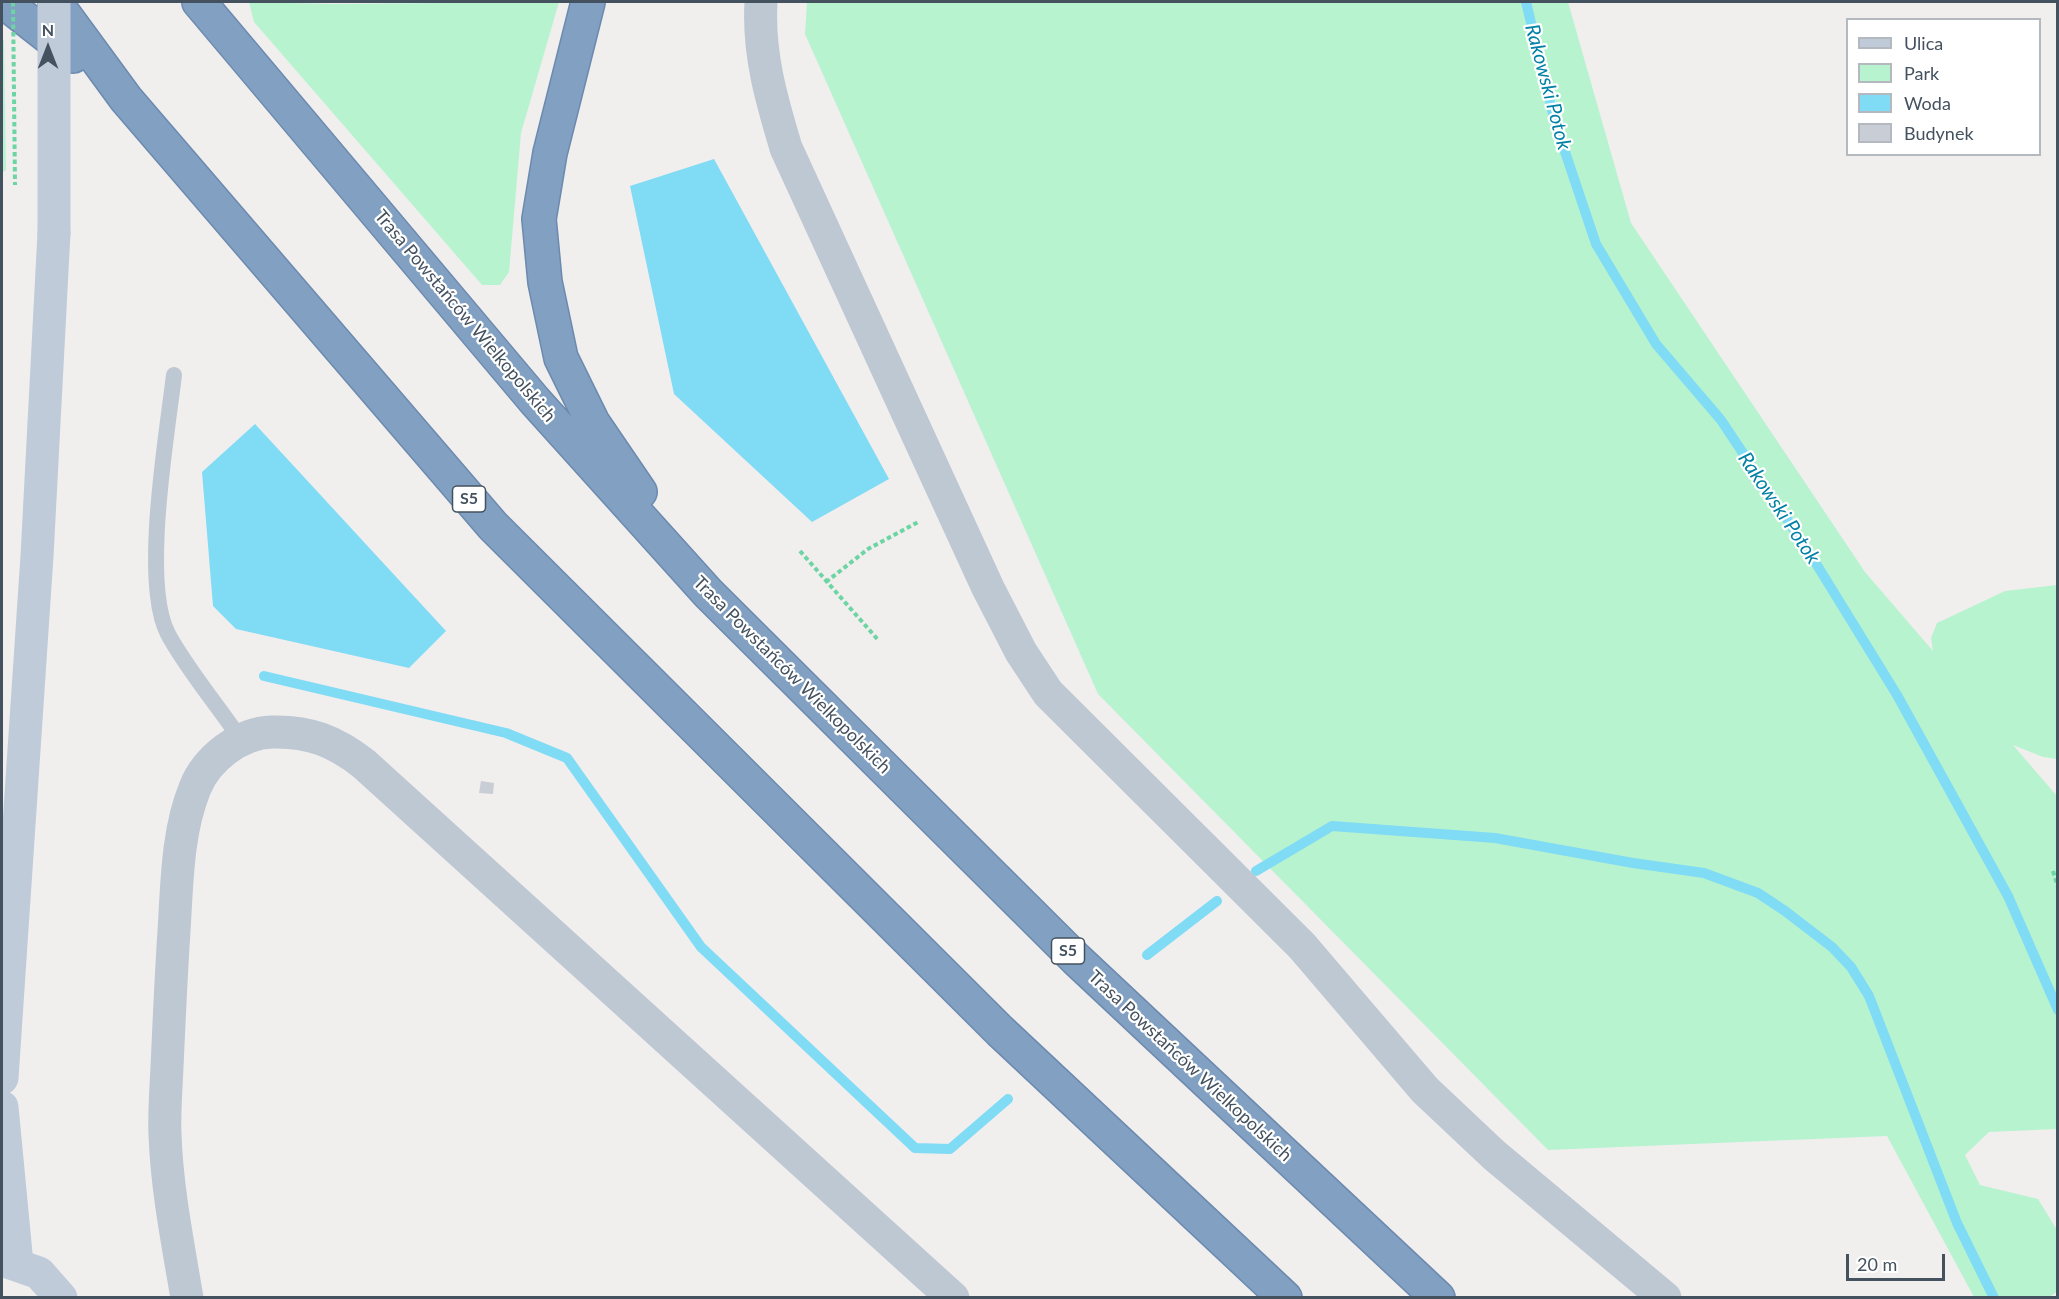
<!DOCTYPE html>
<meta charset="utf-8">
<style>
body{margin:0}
#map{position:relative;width:2059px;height:1299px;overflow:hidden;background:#f1eeee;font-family:Lato,sans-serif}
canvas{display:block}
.frame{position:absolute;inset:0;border:3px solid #44515e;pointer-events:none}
.legend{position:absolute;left:1846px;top:18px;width:195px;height:138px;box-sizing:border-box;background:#fff;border:2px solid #b4b9bf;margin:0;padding:8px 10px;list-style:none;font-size:18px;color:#44515e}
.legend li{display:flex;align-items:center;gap:12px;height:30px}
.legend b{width:30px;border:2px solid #b4b9bf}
.north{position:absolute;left:18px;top:18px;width:60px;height:60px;-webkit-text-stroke:4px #fff;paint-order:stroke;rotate:0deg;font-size:16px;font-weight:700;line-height:24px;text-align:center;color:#44515e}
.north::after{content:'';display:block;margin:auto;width:21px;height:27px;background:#44515e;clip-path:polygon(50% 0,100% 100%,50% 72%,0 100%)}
.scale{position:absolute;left:1846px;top:1254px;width:99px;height:27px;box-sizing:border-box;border:3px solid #44515e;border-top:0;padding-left:8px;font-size:18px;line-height:21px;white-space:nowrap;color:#44515e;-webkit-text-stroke:4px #fff;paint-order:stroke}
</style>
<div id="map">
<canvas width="2059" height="1299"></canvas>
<div class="frame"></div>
<ul class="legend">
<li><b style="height:8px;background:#bfcbd9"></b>Ulica</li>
<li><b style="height:16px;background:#b8f3d0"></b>Park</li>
<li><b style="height:16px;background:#80dbf5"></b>Woda</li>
<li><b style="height:16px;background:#c9cdd5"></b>Budynek</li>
</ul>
<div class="north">N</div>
<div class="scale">20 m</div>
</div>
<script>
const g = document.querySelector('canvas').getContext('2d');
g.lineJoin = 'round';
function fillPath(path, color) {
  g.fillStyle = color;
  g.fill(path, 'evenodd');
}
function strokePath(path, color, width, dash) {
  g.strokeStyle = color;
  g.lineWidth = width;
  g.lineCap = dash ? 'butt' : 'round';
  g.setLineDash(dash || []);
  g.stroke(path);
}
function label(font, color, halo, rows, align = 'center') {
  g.font = font + ' Lato,sans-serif';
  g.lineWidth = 4.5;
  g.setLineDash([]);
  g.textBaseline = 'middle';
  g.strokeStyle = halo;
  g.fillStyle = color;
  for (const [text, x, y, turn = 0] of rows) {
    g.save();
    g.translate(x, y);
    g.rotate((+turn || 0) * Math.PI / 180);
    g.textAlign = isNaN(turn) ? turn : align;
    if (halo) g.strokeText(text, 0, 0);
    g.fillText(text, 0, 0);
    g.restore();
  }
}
fillPath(new Path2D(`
 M 249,2 L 333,4 L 559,2 L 521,133 L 509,272 L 500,285 L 482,285 L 254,22 Z
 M 807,2 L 1568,2 L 1631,223 L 1865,572 L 1933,651 L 1931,638 L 1937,623 L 2005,591 L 2057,585 L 2057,759 L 2043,757 L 2013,745 L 2057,796 L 2057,1129 L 1989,1132 L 1965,1155 L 1980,1185 L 2038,1199 L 2057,1230 L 2057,1292 L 2049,1297 L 1974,1297 L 1887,1136 L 1548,1150 L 1098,694 L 805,34 Z
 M 2,39 L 4,40 L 6,170 L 2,173 Z`), '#b8f3d0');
fillPath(new Path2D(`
 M 714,159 L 889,479 L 812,522 L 674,394 L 630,186 Z
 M 255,424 L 446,631 L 409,668 L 236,629 L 213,606 L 202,472 Z`), '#80dbf5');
strokePath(new Path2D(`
 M 1526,2 L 1555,122 L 1596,244 L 1656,344 L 1721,420 L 1812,557 L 1897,695 L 2008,896 L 2058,1010
 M 264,676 L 506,733 L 567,758 L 701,947 L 915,1148 L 950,1149 L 1008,1099
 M 1256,871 L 1332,826 L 1495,838 L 1633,863 L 1704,873 L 1758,893 L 1785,911 L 1832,947 L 1851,967 L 1869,996 L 1957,1223 L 1994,1298
 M 1147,955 L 1217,901`), '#80dbf5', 10);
fillPath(new Path2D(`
 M 481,781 L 494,783 L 493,794 L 479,793 Z`), '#c9cdd5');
const motorway = new Path2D(`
 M 4,2 L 73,56
 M 55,2 L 126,99 L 493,526 L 1000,1031 L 1285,1298
 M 199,2 L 535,401 L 708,593 L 1076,959 L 1438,1298
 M 588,2 L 550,153 L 539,219 L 545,282 L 561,358 L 593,423 L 640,492`);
strokePath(motorway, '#6c8aae', 36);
strokePath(new Path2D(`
 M 800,551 L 879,641
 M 826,582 L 868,549 L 920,521
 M 2053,871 L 2058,887`), '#6cd5a3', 4, [4.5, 3]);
strokePath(new Path2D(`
 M 174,375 C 167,435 141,583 168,634 C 186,668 219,707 241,740`), '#bdc8d2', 16);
strokePath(new Path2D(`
 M 761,2 C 758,53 771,98 786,148 L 988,588 L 1021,652 L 1048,693 L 1302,946 L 1425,1090 L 1494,1155 L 1665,1298
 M 187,1298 C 178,1244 167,1190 165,1135 C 164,1113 166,1090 167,1067 C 169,1022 171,977 174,931 C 177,884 177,832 195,788 C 207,758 240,733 272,732 C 309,731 335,741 364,764 L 953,1298`), '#bdc8d2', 33);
strokePath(new Path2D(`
 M 2,1078 L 37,556 L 54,233
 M 2,1107 L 17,1264
 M 2,1260 L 39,1273 L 61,1298`), '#bfcbd9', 33);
strokePath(motorway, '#81a0c2', 33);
strokePath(new Path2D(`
 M 13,2 L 15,185`), '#6cd5a3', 4, [4.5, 3]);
strokePath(new Path2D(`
 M 54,233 L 54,2`), '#bfcbd9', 33);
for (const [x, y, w] of [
 [469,499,33],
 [1068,951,33]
]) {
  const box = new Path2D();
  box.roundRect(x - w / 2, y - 13, w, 26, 4.5);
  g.fillStyle = '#fff';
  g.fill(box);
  strokePath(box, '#44515e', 1.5);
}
label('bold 16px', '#44515e', null, [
 ["S5",469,499],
 ["S5",1068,951]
]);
label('18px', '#44515e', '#fff', [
 ["Trasa Powstańców Wielkopolskich",465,316,50],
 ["Trasa Powstańców Wielkopolskich",792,675,45],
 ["Trasa Powstańców Wielkopolskich",1190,1066,43]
]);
label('italic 20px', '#0280a5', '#fff', [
 ["Rakowski Potok",1548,87,75],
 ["Rakowski Potok",1779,508,56]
]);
</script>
